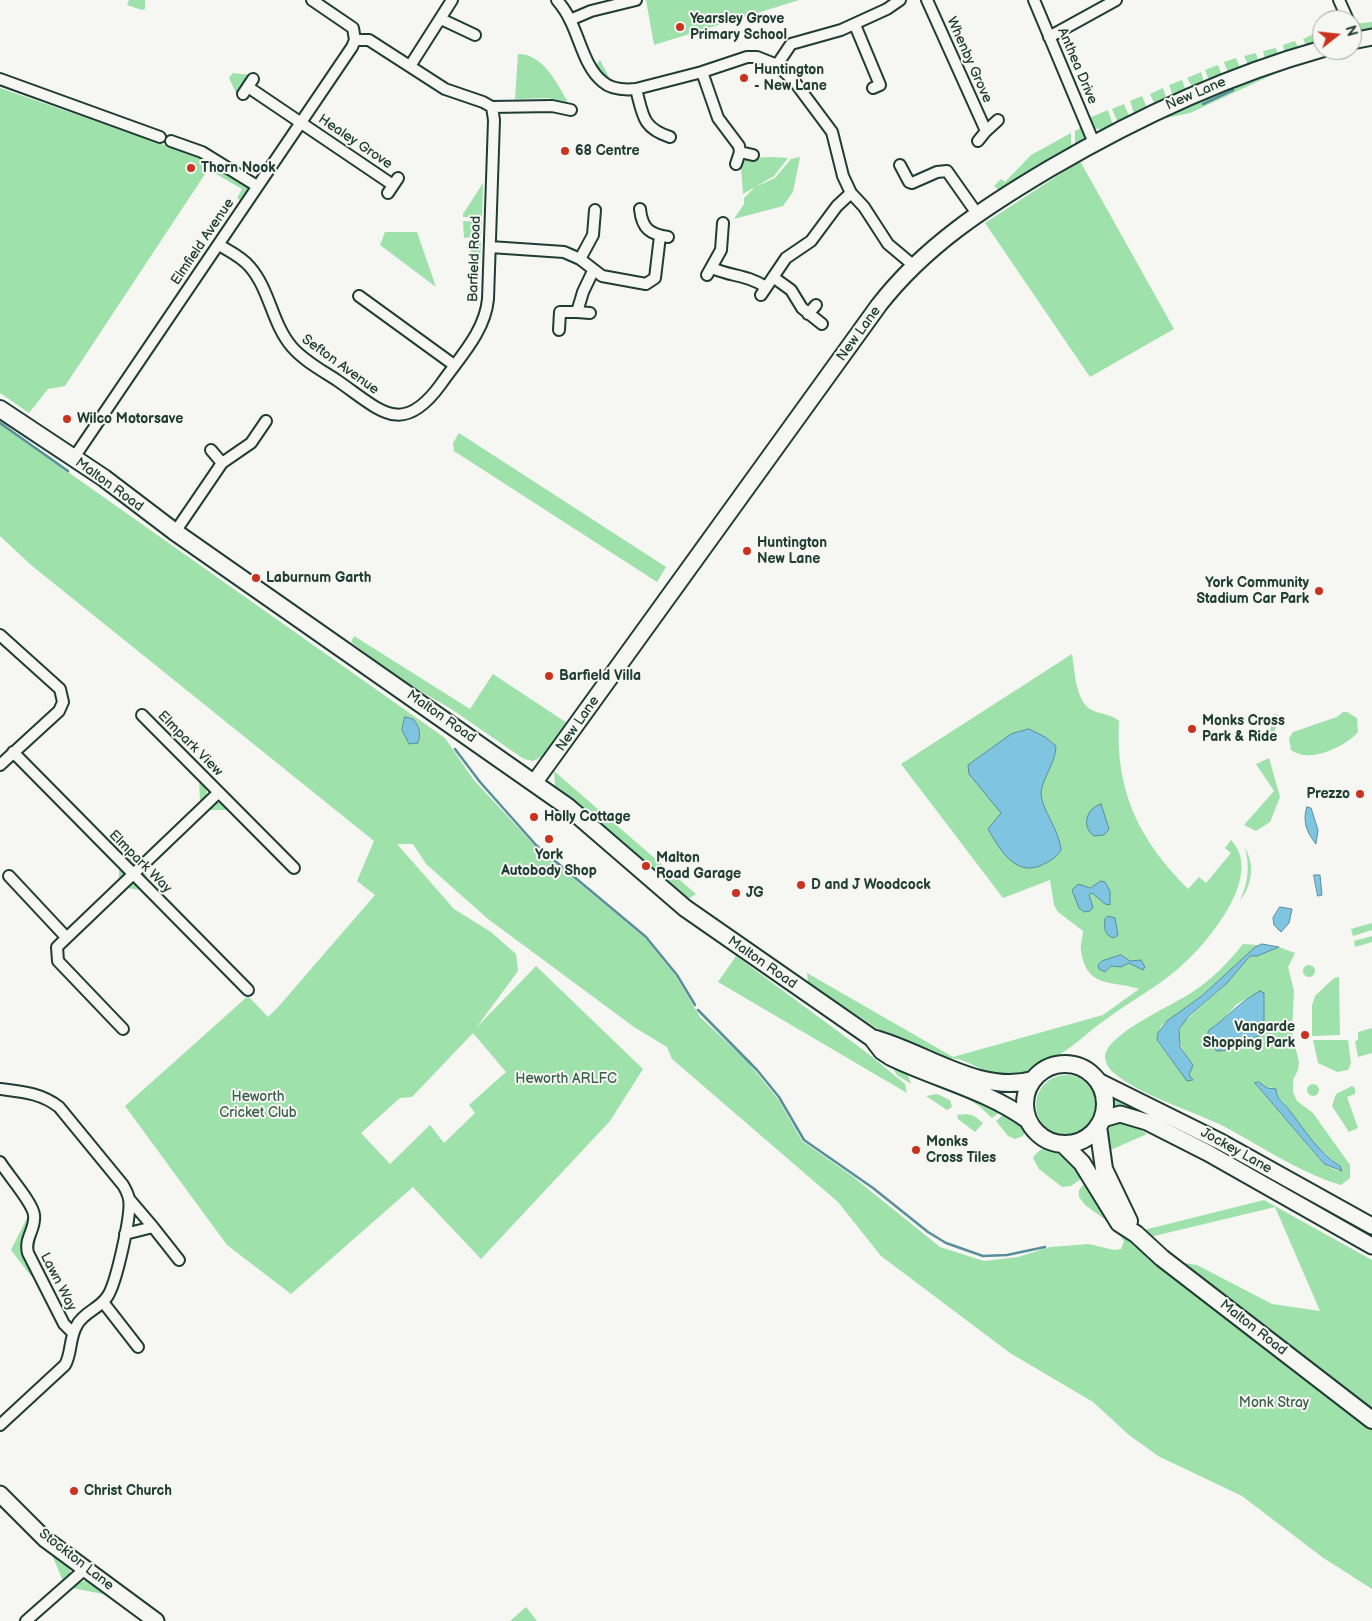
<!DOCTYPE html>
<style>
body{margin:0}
#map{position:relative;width:1372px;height:1621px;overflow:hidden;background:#f6f6f2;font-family:"Balsamiq Sans",sans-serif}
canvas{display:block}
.north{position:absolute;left:1312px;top:10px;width:50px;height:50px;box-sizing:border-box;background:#f6f6f2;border:1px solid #a0aca6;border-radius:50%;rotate:74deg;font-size:14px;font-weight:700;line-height:20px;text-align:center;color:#1f3d34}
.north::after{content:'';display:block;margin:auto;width:18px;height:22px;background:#c8321e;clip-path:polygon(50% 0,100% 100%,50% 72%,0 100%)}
</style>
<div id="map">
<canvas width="1372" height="1621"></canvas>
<div class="north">N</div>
</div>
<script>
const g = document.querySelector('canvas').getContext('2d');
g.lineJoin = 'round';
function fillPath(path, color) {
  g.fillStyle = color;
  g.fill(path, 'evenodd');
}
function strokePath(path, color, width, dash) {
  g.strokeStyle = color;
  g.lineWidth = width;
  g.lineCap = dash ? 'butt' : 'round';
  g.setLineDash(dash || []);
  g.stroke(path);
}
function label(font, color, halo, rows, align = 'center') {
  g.font = font + ' "Balsamiq Sans",sans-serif';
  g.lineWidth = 4;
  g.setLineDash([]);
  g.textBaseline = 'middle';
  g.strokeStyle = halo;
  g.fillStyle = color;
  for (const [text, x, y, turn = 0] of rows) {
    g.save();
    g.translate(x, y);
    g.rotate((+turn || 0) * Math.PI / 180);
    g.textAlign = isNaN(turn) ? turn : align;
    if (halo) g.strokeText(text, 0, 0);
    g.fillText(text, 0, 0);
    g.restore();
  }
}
fillPath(new Path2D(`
 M 129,0 L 145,0 L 145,9 L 142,10 L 127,5 Z
 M 646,0 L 799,0 L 654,45 Z
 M 1372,22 L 1372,31 L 1363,33 L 1356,28 L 1354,24 Z
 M 1316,33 L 1320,44 L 1307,47 L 1303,39 Z
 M 1295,41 L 1299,49 L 1285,53 L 1283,45 Z
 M 1276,48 L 1278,55 L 1265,59 L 1263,51 Z
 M 1256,53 L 1258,61 L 1248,65 L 1244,56 Z
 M 518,54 C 544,54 558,85 569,104 L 549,98 L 515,99 Z
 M 1236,58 L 1240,68 L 1228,73 L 1224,62 Z
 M 600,60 L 610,79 L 603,76 L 596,65 Z
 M 1218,65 L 1222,75 L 1209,80 L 1205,70 Z
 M 1282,65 L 1287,68 L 1190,113 L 1156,120 L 1162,112 Z
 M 1201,72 L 1204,83 L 1193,88 L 1187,78 Z
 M 233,73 L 250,75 L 237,95 L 229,78 Z
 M 1182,80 L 1186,91 L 1173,96 L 1169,85 Z
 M 0,88 L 213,162 L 65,386 L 48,389 L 29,413 L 0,393 Z
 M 1163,88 L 1167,100 L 1155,105 L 1150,94 Z
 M 1142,96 L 1147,108 L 1134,113 L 1130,101 Z
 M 1124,104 L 1129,116 L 1118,123 L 1112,109 Z
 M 1108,110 L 1113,125 L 1103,130 L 1094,128 L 1089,118 Z
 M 1083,127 L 1084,138 L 1075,146 L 1075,131 Z
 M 1071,133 L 1071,149 L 1001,192 L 994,186 L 1001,179 L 1005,182 L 1031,155 Z
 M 772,157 L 788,158 L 774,176 L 743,194 L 741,167 L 742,162 L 750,158 Z
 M 800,157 L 793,192 L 783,206 L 734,219 L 744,204 L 744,198 L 755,187 L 775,178 L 791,159 Z
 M 1080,161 L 1174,329 L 1090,377 L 985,223 Z
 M 223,167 L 250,186 L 251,189 L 243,202 L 237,198 L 242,189 L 211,171 Z
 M 483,183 L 482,217 L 463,217 L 463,214 Z
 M 463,221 L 482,222 L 481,236 L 464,238 Z
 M 385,232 L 417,232 L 436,287 L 380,245 Z
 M 481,241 L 480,264 L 478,264 L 466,242 Z
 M 0,424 L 445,738 L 473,779 L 536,847 L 646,939 L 675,975 L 700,1017 L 746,1060 L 778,1099 L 802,1141 L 852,1176 L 940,1247 L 984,1261 L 1018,1257 L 1050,1247 L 1089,1244 L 1114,1250 L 1121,1249 L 1124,1241 L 1110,1223 L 1085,1205 L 1079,1197 L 1079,1190 L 1084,1184 L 1088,1191 L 1092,1189 L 1128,1236 L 1149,1258 L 1197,1265 L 1272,1304 L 1320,1311 L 1275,1207 L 1150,1237 L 1144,1230 L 1264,1200 L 1372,1260 L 1372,1589 L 1322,1557 L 1242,1496 L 1158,1456 L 1129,1435 L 1093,1402 L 1010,1353 L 881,1256 L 838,1202 L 672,1059 L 667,1047 L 634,1027 L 488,919 L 426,864 L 413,844 L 397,844 L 454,909 L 491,932 L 516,954 L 518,971 L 476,1028 L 536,966 L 643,1069 L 610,1121 L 481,1259 L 413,1187 L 291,1294 L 227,1245 L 125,1106 L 248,996 L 268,1017 L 279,1006 L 375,895 L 357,881 L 374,841 L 31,565 L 0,536 ZM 473,1033 L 506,1072 L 469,1105 L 475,1113 L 444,1143 L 430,1125 L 390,1164 L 361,1133 L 400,1098 L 412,1097 Z
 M 459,433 L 666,567 L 657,582 L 454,451 L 453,443 Z
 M 354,636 L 470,709 L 493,674 L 567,723 L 545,755 L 533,761 L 524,759 L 451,709 L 400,679 L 351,642 Z
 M 1072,654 C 1075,671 1075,704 1094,711 C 1103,715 1111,714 1119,721 C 1115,791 1139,840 1188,889 L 1199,877 L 1206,883 L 1231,853 L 1225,848 L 1231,840 C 1265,875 1208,943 1179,968 C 1156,988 1129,1002 1105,1020 C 1093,1028 1083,1038 1072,1046 C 1062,1054 1050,1059 1039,1066 C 1034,1069 1028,1073 1023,1075 C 991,1086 969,1053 944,1059 L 875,1027 L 808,983 L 807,973 L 953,1057 L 1103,1015 L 1139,989 C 1112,980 1086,989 1081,950 C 1080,944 1083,937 1083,931 L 1058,912 L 1054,905 L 1050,880 L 1003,898 L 901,764 Z
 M 1343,712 L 1347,712 L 1357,718 L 1358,732 C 1345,747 1309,764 1291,750 L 1289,738 L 1293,732 L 1337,717 Z
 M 1274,714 L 1283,717 L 1277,724 L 1271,741 L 1270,731 Z
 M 1269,758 L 1280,797 L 1270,822 L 1256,831 L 1244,825 L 1274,791 L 1256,764 Z
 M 554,771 L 696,894 L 685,901 L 667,887 L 658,873 L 572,806 L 555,786 Z
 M 199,780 L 206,787 L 207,795 L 214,803 L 222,803 L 228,810 L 208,810 L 200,800 Z
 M 1245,848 C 1255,865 1252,885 1240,901 C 1248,882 1250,867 1245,848 Z
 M 121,851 L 127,858 L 144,863 L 147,880 L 160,894 L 153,902 L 140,890 L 122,887 L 119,880 L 119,868 L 113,861 Z
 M 1372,923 L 1372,930 L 1353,936 L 1351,929 Z
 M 1372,936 L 1372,942 L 1355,947 L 1354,941 Z
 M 1243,944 L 1258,945 L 1221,981 L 1161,1026 L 1157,1041 L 1178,1069 L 1192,1080 L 1189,1075 L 1193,1065 C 1184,1052 1173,1039 1183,1023 L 1227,983 L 1250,956 L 1257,956 L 1279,947 L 1295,953 L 1288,967 L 1294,991 L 1292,1033 L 1299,1062 L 1298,1070 L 1293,1080 L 1293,1092 L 1297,1101 L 1313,1113 L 1350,1165 L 1350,1178 L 1341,1185 C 1297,1172 1259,1144 1219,1124 C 1187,1109 1140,1095 1114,1073 C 1107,1068 1102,1057 1107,1050 C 1118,1029 1173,1005 1194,991 C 1213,978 1229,962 1243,944 ZM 1260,991 L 1264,994 L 1263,1035 L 1258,1036 L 1233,1049 L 1208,1031 L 1218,1025 L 1237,1004 ZM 1259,1082 L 1267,1088 L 1271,1087 L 1276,1093 L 1313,1143 L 1340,1166 L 1338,1171 L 1323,1164 L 1255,1083 Z
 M 736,956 L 866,1052 L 905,1084 L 907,1093 L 718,982 Z
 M1303 971a6 6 0 1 1 12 0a6 6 0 1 1-12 0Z
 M 1339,977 L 1340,1035 L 1312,1036 L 1312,1005 L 1315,996 L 1334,978 Z
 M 1372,1028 L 1372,1053 L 1358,1057 L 1355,1041 L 1358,1040 L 1358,1032 Z
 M 1313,1040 L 1348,1040 L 1351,1063 L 1348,1070 L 1337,1072 L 1318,1063 Z
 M 892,1067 L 908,1075 L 911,1084 L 897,1075 Z
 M1036 1105a30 30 0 1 1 60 0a30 30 0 1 1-60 0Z
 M1307 1090a6 6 0 1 1 12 0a6 6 0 1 1-12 0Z
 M 1352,1086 L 1355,1088 L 1355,1094 L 1347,1097 L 1358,1128 L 1349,1132 L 1332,1106 L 1336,1094 Z
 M 949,1087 L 1000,1112 L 992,1118 L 979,1106 Z
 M 1107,1093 L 1133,1102 L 1130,1110 L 1108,1111 Z
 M 937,1094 L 950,1100 L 952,1107 L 947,1110 L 926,1096 Z
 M 1138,1104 L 1352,1220 L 1354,1228 L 1172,1127 L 1135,1110 Z
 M 967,1114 L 974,1116 L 983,1123 L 975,1132 L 958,1119 L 957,1115 Z
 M 1004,1114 L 1026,1125 L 1026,1129 L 1023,1136 L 1015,1139 L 1008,1136 L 996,1121 Z
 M 1121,1121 L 1135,1126 L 1147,1134 L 1106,1152 L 1105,1133 L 1112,1125 Z
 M 1051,1147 C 1066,1150 1073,1167 1081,1179 L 1071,1186 L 1062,1187 L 1039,1169 L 1033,1158 C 1038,1150 1042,1149 1051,1147 Z
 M 30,1216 C 24,1249 16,1241 35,1273 L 31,1276 L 11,1250 L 27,1218 Z
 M 50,1550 C 60,1558 76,1565 68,1580 L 63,1581 Z
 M 89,1580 L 113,1596 L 72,1588 L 80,1582 Z
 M 526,1607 L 537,1621 L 510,1621 Z`), '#9fe1ab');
const water = new Path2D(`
 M 405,717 L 413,719 C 420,727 421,733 418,743 L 409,744 L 402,730 Z
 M 1029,729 L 1045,737 L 1056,746 C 1056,763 1041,780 1041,794 C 1042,811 1059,828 1061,850 C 1055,859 1050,861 1040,866 C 1014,876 999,848 988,829 L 1001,813 L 969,774 L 968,765 L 1011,734 Z
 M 1101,804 L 1109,829 L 1104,835 L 1094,836 C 1081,827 1086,808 1101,804 Z
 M 1307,807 L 1311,808 L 1318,830 L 1316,844 C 1307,833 1302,821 1307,807 Z
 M 1314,875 L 1320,875 L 1322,895 L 1318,896 Z
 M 1101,881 L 1105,882 L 1110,891 L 1110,905 L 1105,904 L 1092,893 L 1089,895 L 1093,907 L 1090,911 L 1084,912 L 1079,908 L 1072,890 L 1078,884 L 1090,888 Z
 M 1280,907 L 1292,909 L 1289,923 L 1281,932 L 1274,925 L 1273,918 Z
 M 1108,916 L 1115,918 L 1118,935 L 1114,938 C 1104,935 1104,928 1105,919 Z
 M 1262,944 L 1279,947 L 1257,956 L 1250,956 L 1227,983 L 1189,1016 L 1179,1029 L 1180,1047 L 1193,1065 L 1189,1075 L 1193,1080 L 1187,1081 L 1157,1040 L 1158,1033 L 1167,1021 L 1203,995 L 1254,948 Z
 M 1121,955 L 1130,961 L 1141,960 L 1145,967 L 1143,970 L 1129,963 L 1121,967 L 1111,966 L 1105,972 L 1099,969 L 1098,965 L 1102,961 Z
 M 1260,991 L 1264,993 L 1264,1035 C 1247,1036 1235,1052 1217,1051 L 1208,1043 L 1208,1031 C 1227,1018 1239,1002 1260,991 Z
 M 1259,1082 L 1267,1088 L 1276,1089 C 1276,1099 1285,1104 1290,1111 C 1306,1132 1318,1152 1340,1166 L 1342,1171 L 1324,1164 L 1255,1083 Z`);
fillPath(water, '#7fc4e0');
strokePath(water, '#598e9b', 1);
strokePath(new Path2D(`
 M 1203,104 L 1233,90
 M 0,423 L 68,471
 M 455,749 L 480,782 L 536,845 L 646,937 L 677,975 L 695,1005
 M 698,1010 L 757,1070 L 779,1097 L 804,1140 L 873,1188 L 928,1232 L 946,1243 L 983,1256 L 1007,1255 L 1045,1247`), '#598e9b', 2.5);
const street = new Path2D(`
 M 557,0 C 562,6 567,13 570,20 C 580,39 585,68 603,82 C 612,90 625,90 636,89 L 702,72 L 747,57 L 757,57 L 777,65 L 794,81 L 832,132 L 843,176 L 851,193 L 864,207 L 888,244 L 913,265
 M 927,0 L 986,131 L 998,120
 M 1034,0 L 1094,143
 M 1339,0 L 1348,20
 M 441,19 L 475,35
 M 570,20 L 591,11 L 636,0
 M 855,25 L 880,85 L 873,88
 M 1352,30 L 1357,40
 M 1049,37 L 1116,0
 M 355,40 L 369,40 L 445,89 L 483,102 L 492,107 L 552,106 L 571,110
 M 777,65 L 791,44 L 841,30 L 887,9 L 900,0
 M 410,66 L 452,0
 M 702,72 L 718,118 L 739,146 L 740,152 L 736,164
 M 0,79 L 160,137
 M 248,87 L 393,185
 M 636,89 C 643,115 642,128 670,137
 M 243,94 L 253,79
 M 171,141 L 202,152 L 257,186
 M 978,141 L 986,131
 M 740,152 L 753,155
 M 900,165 L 909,182 L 912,183 L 937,172 L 947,171 L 978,215
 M 388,193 L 398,178
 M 640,209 C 642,229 650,234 668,237
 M 219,245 C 229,251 242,257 250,267 C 270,290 272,324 292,347 C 304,361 323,371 338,381 C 380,410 402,438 441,384 C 459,358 485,332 488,299 L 494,120 L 492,107
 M 490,247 L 564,252 L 580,259 L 602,276 L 646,284 L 655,278 L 660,236
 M 580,259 L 593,235 L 595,210
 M 712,268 C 733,277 745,274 766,287
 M 707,275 L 721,250 L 723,223
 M 773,277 L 791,290 L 802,308 L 822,324
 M 761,295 L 786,258 L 811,241 L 837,206 L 851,193
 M 359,296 L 454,365
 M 577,312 L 590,313
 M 808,314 L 816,305
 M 559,330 L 560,312 L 577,312 L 583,292 L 593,271
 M 211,450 L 222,463 L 251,443 L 266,421
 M 73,459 L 352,47 L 355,40 L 353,28 L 312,0
 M 175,532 L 222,463
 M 0,635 L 60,689 L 63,702 L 59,711 L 0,765
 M 142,715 L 294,868
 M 13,752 L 248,990
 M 9,876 L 66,937
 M 123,1029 L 58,961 L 57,947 L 218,793
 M 0,1089 C 23,1092 41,1093 59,1107 L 123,1185 C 126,1190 128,1194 129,1199 C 132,1213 116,1285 107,1297 C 99,1309 84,1312 77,1325 C 69,1338 72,1353 65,1365 L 0,1425
 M 0,1162 C 8,1175 33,1203 34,1215 C 36,1229 24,1238 28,1253 L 64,1324 L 73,1333
 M 130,1200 L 153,1227
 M 125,1234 L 153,1227 L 179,1260
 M 103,1302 L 138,1347
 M 26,1621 L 85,1569`);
const secondary = new Path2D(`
 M 1352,41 L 1372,37
 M 534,783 L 879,305 C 925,246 985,207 1049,169 C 1136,118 1225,76 1322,49
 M 1098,1081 L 1221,1142 L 1372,1226
 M 1103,1119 L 1120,1114 L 1147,1122 L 1208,1153 L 1372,1246
 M 0,1494 L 45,1539 L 156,1621`);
const primary = new Path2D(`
 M 0,409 L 104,478 L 175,532 L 568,807 L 685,908 L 872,1038 L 882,1051 L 891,1057 C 937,1079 986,1090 1028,1120
 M 872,1038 C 923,1051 979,1095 1033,1080
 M1025 1104a40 40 0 1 1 80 0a40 40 0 1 1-80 0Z
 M 1098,1126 L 1104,1169 L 1129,1221
 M 1063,1144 L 1082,1163 L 1119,1223 L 1136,1234 L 1162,1258 L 1372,1420`);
strokePath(street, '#1f3d34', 14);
strokePath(secondary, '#1f3d34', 19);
strokePath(primary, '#1f3d34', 20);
strokePath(street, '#f6f6f2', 10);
strokePath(secondary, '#f6f6f2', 15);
strokePath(primary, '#f6f6f2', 16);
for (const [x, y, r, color] of [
 [680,27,5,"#c8321e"],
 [744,78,5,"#c8321e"],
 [565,151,5,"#c8321e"],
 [191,168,5,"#c8321e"],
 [67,419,5,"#c8321e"],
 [747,551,5,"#c8321e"],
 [256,578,5,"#c8321e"],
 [1319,591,5,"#c8321e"],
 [549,676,5,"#c8321e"],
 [1192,729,5,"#c8321e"],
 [1360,794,5,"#c8321e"],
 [534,817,5,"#c8321e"],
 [549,839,5,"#c8321e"],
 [646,866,5,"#c8321e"],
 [801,885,5,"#c8321e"],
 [736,893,5,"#c8321e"],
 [1305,1035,5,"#c8321e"],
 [916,1150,5,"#c8321e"],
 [74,1491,5,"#c8321e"]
]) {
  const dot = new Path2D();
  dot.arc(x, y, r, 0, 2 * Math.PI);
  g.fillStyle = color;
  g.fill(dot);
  strokePath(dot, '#f6f6f2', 2);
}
label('bold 14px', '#1f3d34', '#f6f6f2', [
 ["Yearsley Grove",690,19],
 ["Primary School",690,35],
 ["Huntington",754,70],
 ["- New Lane",754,86],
 ["68 Centre",575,151],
 ["Thorn Nook",201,168],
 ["Wilco Motorsave",77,419],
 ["Huntington",757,543],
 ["New Lane",757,559],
 ["Laburnum Garth",266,578],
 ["York Community",1309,583,"right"],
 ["Stadium Car Park",1309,599,"right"],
 ["Barfield Villa",559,676],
 ["Monks Cross",1202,721],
 ["Park & Ride",1202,737],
 ["Prezzo",1350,794,"right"],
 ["Holly Cottage",544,817],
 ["York",549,855,"center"],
 ["Autobody Shop",549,871,"center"],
 ["Malton",656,858],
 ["Road Garage",656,874],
 ["D and J Woodcock",811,885],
 ["JG",746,893],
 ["Vangarde",1295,1027,"right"],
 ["Shopping Park",1295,1043,"right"],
 ["Monks",926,1142],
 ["Cross Tiles",926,1158],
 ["Christ Church",84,1491]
], 'left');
label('14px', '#1f3d34', '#f6f6f2', [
 ["Whenby Grove",969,60,66],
 ["Anthea Drive",1077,66,67],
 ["New Lane",1196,94,-23],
 ["Healey Grove",355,142,34],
 ["Elmfield Avenue",203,242,-56],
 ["Barfield Road",475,259,-88],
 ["New Lane",859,334,-54],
 ["Sefton Avenue",340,365,36],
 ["Malton Road",109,485,36],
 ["Malton Road",441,717,35],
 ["New Lane",578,724,-55],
 ["Elmpark View",190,744,45],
 ["Elmpark Way",140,862,45],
 ["Malton Road",762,963,35],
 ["Jockey Lane",1236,1151,29],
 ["Lawn Way",58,1282,63],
 ["Malton Road",1253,1328,38],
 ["Stockton Lane",76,1560,38]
]);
label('14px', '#395e4c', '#f6f6f2', [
 ["Heworth ARLFC",566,1079],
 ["Heworth",258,1097],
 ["Cricket Club",258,1113],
 ["Monk Stray",1274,1403]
]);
</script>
